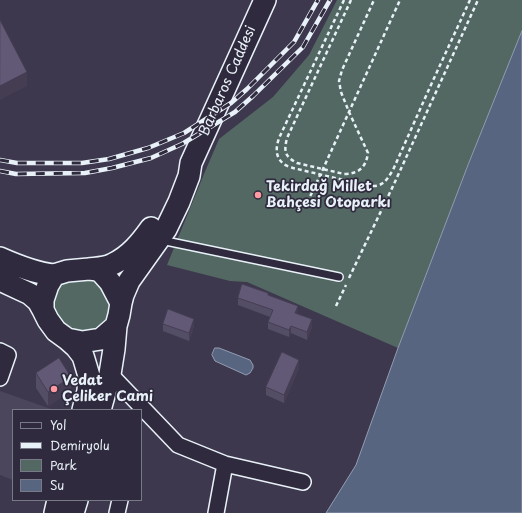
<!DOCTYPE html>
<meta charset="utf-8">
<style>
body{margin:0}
#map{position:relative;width:522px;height:513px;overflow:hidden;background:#3e384e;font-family:"Playpen Sans",sans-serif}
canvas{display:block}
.legend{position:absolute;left:12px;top:409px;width:130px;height:92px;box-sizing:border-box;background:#2f2a3d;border:1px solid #797a88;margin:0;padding:5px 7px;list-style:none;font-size:12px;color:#e8f1f8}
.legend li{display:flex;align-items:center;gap:8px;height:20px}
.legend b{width:20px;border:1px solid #797a88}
</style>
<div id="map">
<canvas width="522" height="513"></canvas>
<ul class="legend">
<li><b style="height:5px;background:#2f2a3d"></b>Yol</li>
<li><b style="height:5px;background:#e8f1f8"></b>Demiryolu</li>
<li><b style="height:11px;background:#536862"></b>Park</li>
<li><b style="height:11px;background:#586581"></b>Su</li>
</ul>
</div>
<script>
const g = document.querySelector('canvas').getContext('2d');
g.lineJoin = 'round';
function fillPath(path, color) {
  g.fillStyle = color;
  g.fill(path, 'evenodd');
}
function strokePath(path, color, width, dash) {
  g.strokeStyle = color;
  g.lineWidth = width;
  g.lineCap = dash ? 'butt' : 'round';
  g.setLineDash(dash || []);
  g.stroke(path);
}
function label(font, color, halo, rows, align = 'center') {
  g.font = font + ' "Playpen Sans",sans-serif';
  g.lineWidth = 3.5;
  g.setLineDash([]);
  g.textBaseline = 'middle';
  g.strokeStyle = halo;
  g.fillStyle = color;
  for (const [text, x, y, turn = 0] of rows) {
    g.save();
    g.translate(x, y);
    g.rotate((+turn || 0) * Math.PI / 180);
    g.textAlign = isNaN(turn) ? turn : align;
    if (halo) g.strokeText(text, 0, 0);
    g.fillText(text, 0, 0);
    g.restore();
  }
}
fillPath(new Path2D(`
 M 0,391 L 54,410 L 13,410 L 13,480 L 0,475 Z`), '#4c465d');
fillPath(new Path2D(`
 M 337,0 L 522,0 L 522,31 L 518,42 L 468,165 L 398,348 L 247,282 L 230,281 L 167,265 L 204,174 L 219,139 L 273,97 L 309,55 Z
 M 66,279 L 99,279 C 102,285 109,294 111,300 C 112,305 110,311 108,315 C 91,350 37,319 59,286 C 61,284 64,281 66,279 Z`), '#536862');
const water = new Path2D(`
 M 522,31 L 522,513 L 326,513 L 356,465 L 398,348 L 468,165 Z
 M 215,348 L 219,348 L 250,360 L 253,365 L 253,368 L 250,373 L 246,375 L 215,361 L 212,355 Z`);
fillPath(water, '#586581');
strokePath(water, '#929db1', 1);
const lane = new Path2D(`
 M 161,240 L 339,277`);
const street = new Path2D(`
 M 0,351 L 8,355 L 0,378
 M 110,374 L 178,445 L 225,464 L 303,482
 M 117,513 L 120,500
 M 216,513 L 225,464`);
const secondary = new Path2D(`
 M 0,258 C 18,266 35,273 54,275
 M 89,269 C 97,268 106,268 113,264 C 130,256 141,242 151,228
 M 0,280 L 30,294 L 38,301 L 43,310
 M 116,326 L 101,339 L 82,342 L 67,339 L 56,331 L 48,320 L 43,310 L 43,300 L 48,285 L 54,275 L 67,271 L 89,269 L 98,270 L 102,273 L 110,282 L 121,303
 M 67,339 L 76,347 L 83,356 L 89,376 L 88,391 L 83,410
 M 100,410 L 110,374 L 114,349 L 116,326 L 119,315 L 121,303 L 123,295 L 129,281 L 166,229 L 179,202 L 189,176 L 191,163 L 265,0
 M 55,513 L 58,500
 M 73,513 L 77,500`);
strokePath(lane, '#e8f1f8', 10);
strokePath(street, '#e8f1f8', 18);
strokePath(secondary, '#e8f1f8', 24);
strokePath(new Path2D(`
 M 344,0 L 280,136 C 276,145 274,157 284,164 C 286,166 290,167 293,168 L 369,186 C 383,187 386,181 393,170 L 430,87 L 470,0
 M 351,0 L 287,138 C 284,151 284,156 297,163 L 344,174 C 359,174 366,167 368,153 L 349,112 L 341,92 L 339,81 L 342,70 L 374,0
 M 301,205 L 307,203 L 323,169 L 400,0
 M 349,278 L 394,184 L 478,0
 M 336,306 L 346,285`), '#e8f1f8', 2.5, [4, 3]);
strokePath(lane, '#2f2a3d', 7);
strokePath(street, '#2f2a3d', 15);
strokePath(secondary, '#2f2a3d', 21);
const rail = new Path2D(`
 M 0,160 L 17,163 L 82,163 L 109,159 L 148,148 L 184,133 L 231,103 L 247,89 L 294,42 L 318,0
 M 0,171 L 16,174 L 85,173 L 112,168 L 151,158 L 182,144 L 235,112 L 253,96 L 303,47 L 330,0`);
strokePath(rail, '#e8f1f8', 4.5);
strokePath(rail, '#2f2a3d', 3, [9]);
fillPath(new Path2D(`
 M 268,295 L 298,314 L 312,327 L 307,340 L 291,333 L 289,337 L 268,329 L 268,322 L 270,317 L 238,305 L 238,298 Z
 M 163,324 L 194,326 L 189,341 L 163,331 Z
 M 299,368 L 284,403 L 266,395 L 266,387 Z
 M 36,373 L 71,391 L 48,406 L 36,388 Z`), '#544d66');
fillPath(new Path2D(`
 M 27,72 L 27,86 L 0,100 L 0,86 Z
 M 298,306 L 298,314 L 295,321 L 295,313 Z
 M 194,319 L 194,326 L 189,341 L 189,333 Z
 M 312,319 L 312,327 L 307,340 L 307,332 Z
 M 291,326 L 291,333 L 289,337 L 289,330 Z
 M 299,360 L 299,368 L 284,403 L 284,395 Z
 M 71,377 L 71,391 L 48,406 L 48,392 Z`), '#453e53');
const building = new Path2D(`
 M 0,20 L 27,72 L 0,86 Z
 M 242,284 L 268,293 L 268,295 L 298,306 L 295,313 L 312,319 L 307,332 L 291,326 L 289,330 L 268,322 L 273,310 L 238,298 Z
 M 168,309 L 194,319 L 189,333 L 163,324 Z
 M 282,352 L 299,360 L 284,395 L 266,387 Z
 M 59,358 L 71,377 L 48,392 L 36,373 Z`);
fillPath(building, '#625977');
strokePath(building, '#453e53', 1);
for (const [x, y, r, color] of [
 [258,195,4,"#ff9aa2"],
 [54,389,4,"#ff9aa2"]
]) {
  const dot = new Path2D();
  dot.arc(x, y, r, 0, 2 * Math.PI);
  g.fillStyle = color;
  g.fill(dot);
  strokePath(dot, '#2f2a3d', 1.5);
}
label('14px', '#e8f1f8', '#2f2a3d', [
 ["Barbaros Caddesi",228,81,-66]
]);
label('bold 14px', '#e8f1f8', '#2f2a3d', [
 ["Tekirdağ Millet",266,187],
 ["Bahçesi Otoparkı",266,203],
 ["Vedat",62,381],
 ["Çeliker Cami",62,397]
], 'left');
</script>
